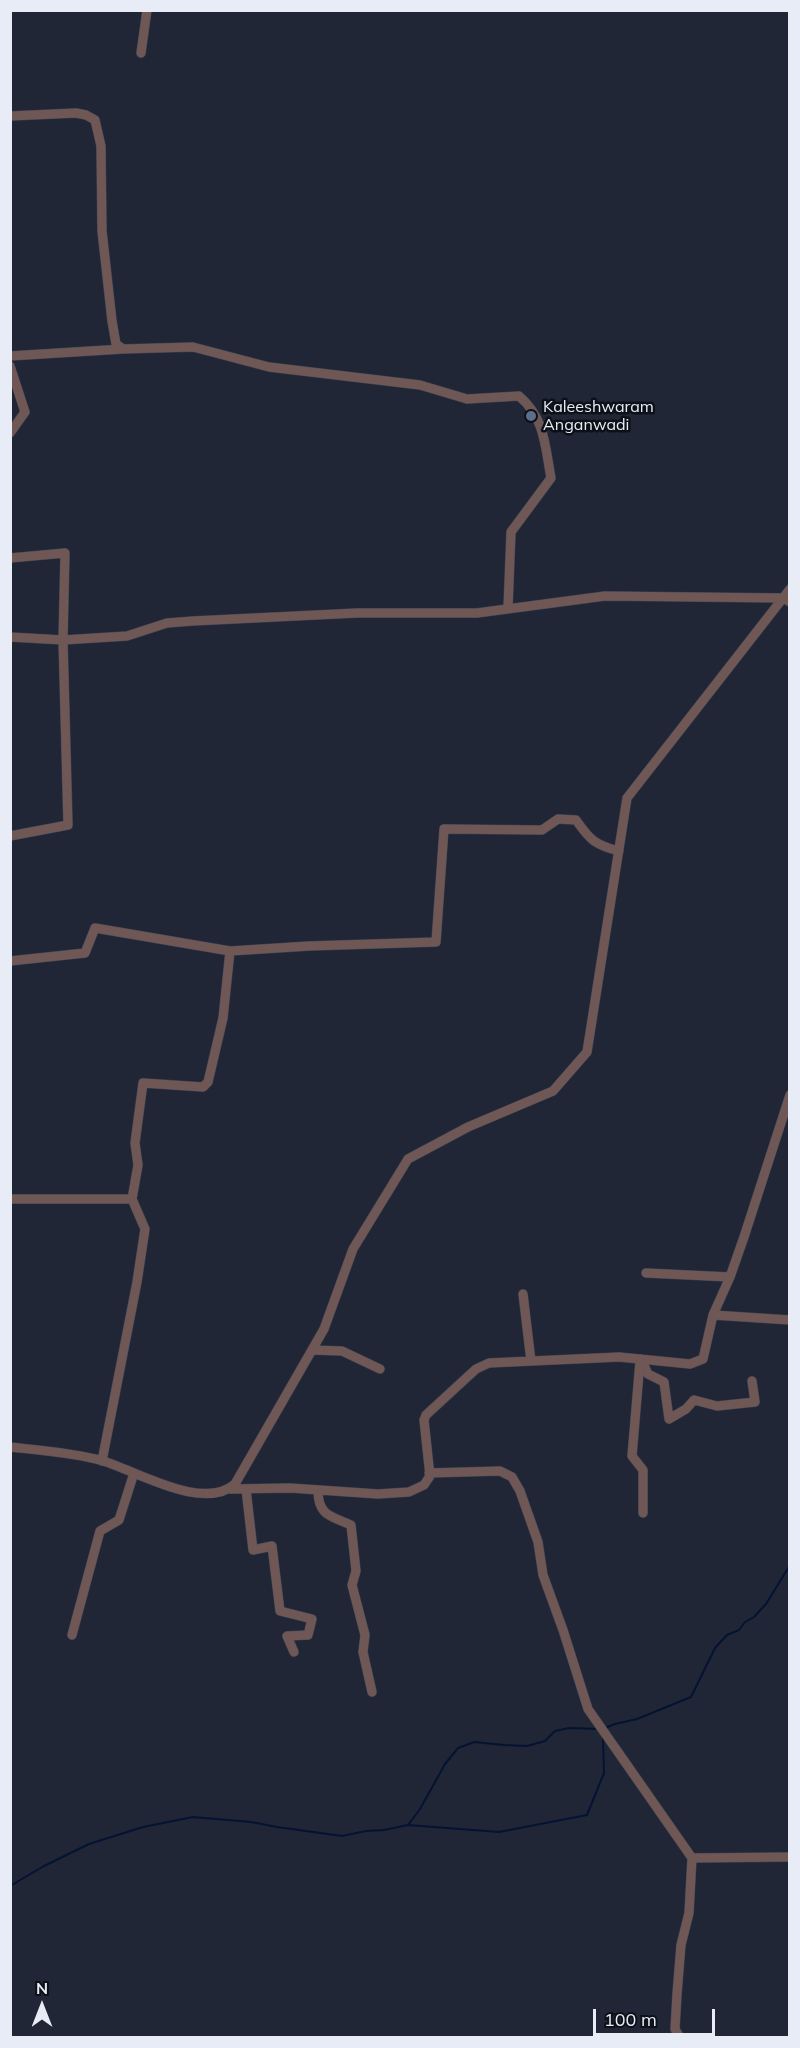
<!DOCTYPE html>
<style>
body{margin:0}
#map{position:relative;width:800px;height:2048px;overflow:hidden;background:#202636;font-family:Mulish,sans-serif}
canvas{display:block}
.frame{position:absolute;inset:0;border:12px solid #e7ecf7;pointer-events:none}
.north{position:absolute;left:12px;top:1976px;width:60px;height:60px;-webkit-text-stroke:4px #0c1017;paint-order:stroke;rotate:0deg;font-size:16px;font-weight:700;line-height:24px;text-align:center;color:#e7ecf7}
.north::after{content:'';display:block;margin:auto;width:21px;height:27px;background:#e7ecf7;clip-path:polygon(50% 0,100% 100%,50% 72%,0 100%)}
.scale{position:absolute;left:593px;top:2009px;width:122px;height:27px;box-sizing:border-box;border:3px solid #e7ecf7;border-top:0;padding-left:8px;font-size:18px;line-height:21px;white-space:nowrap;color:#e7ecf7;-webkit-text-stroke:4px #0c1017;paint-order:stroke}
</style>
<div id="map">
<canvas width="800" height="2048"></canvas>
<div class="frame"></div>
<div class="north">N</div>
<div class="scale">100 m</div>
</div>
<script>
const g = document.querySelector('canvas').getContext('2d');
g.lineJoin = 'round';
function strokePath(path, color, width, dash) {
  g.strokeStyle = color;
  g.lineWidth = width;
  g.lineCap = dash ? 'butt' : 'round';
  g.setLineDash(dash || []);
  g.stroke(path);
}
function label(font, color, halo, rows, align = 'center') {
  g.font = font + ' Mulish,sans-serif';
  g.lineWidth = 5;
  g.setLineDash([]);
  g.textBaseline = 'middle';
  g.strokeStyle = halo;
  g.fillStyle = color;
  for (const [text, x, y, turn = 0] of rows) {
    g.save();
    g.translate(x, y);
    g.rotate((+turn || 0) * Math.PI / 180);
    g.textAlign = isNaN(turn) ? turn : align;
    if (halo) g.strokeText(text, 0, 0);
    g.fillText(text, 0, 0);
    g.restore();
  }
}
strokePath(new Path2D(`
 M 605,1728 L 615,1724 L 637,1719 L 691,1697 L 715,1648 L 727,1635 L 739,1630 L 745,1622 L 754,1617 L 766,1604 L 790,1565
 M 408,1825 L 499,1832 L 587,1815 L 604,1773 L 603,1738
 M 10,1886 L 44,1866 L 89,1844 L 143,1827 L 193,1817 L 251,1822 L 277,1827 L 342,1836 L 366,1831 L 384,1830 L 408,1825 L 420,1809 L 445,1764 L 458,1748 L 474,1742 L 504,1745 L 527,1746 L 545,1741 L 555,1731 L 569,1728 L 599,1729`), '#051333', 2);
const minor = new Path2D(`
 M 141,53 L 147,10
 M 10,116 L 76,113 L 86,115 L 95,120 L 101,146 L 102,231 L 112,321 L 116,344 L 123,349 L 193,347 L 269,367 L 420,385 L 467,399 L 519,396 C 545,418 545,446 551,478 L 511,532 L 508,608
 M 10,356 L 123,349
 M 10,366 L 25,412 L 10,433
 M 10,558 L 65,553 L 63,640 L 68,825 L 10,836
 M 10,637 L 63,640 L 127,636 L 167,623 L 193,621 L 357,613 L 477,613 L 605,596 L 783,598 L 790,589
 M 10,961 L 85,953 L 95,928 L 230,951
 M 10,1199 L 132,1199
 M 646,1273 L 730,1277
 M 523,1294 L 531,1361
 M 713,1315 L 790,1320
 M 312,1350 L 342,1351 L 380,1369
 M 641,1359 L 648,1374 L 664,1382 L 669,1419 L 686,1409 L 694,1400 L 717,1406 L 755,1402 L 752,1381
 M 640,1361 L 632,1456 L 643,1470 L 643,1513
 M 10,1447 C 38,1450 77,1453 103,1461 C 137,1471 203,1512 235,1484 L 324,1329 L 353,1249 L 408,1159 L 468,1127 L 553,1091 L 587,1052 L 627,798 L 783,598 L 790,602
 M 102,1461 L 137,1282 L 145,1229 L 132,1199 L 138,1165 L 135,1143 L 143,1083 L 203,1087 L 208,1082 L 223,1018 L 230,951 L 309,946 L 436,942 L 444,829 L 542,830 L 558,819 L 576,820 C 590,840 595,845 619,851
 M 429,1473 L 500,1471 L 512,1477 L 520,1491 L 538,1542 L 543,1575 L 563,1630 L 588,1709 L 692,1858 L 689,1913 L 681,1945 L 677,1994 L 675,2029 L 680,2038
 M 230,1489 L 290,1488 L 378,1494 L 409,1492 L 424,1485 L 430,1476 L 424,1420 L 426,1415 L 476,1369 L 489,1363 L 619,1357 L 690,1364 L 703,1359 L 713,1315 L 730,1277 L 744,1237 L 790,1095
 M 246,1489 L 253,1550 L 272,1546 L 280,1611 L 312,1619 L 308,1635 L 287,1636 L 294,1652
 M 318,1490 C 318,1516 331,1516 351,1525 L 356,1571 L 352,1585 L 365,1635 L 363,1652 L 372,1692
 M 72,1635 L 100,1531 L 119,1520 L 134,1473
 M 692,1858 L 790,1857`);
strokePath(minor, '#3c4251', 10);
strokePath(minor, '#6e5755', 9);
for (const [x, y, r, color] of [
 [531,416,6,"#5c6f8a"]
]) {
  const dot = new Path2D();
  dot.arc(x, y, r, 0, 2 * Math.PI);
  g.fillStyle = color;
  g.fill(dot);
  strokePath(dot, '#0c1017', 2);
}
label('16px', '#e7ecf7', '#0c1017', [
 ["Kaleeshwaram",543,407],
 ["Anganwadi",543,425]
], 'left');
</script>
